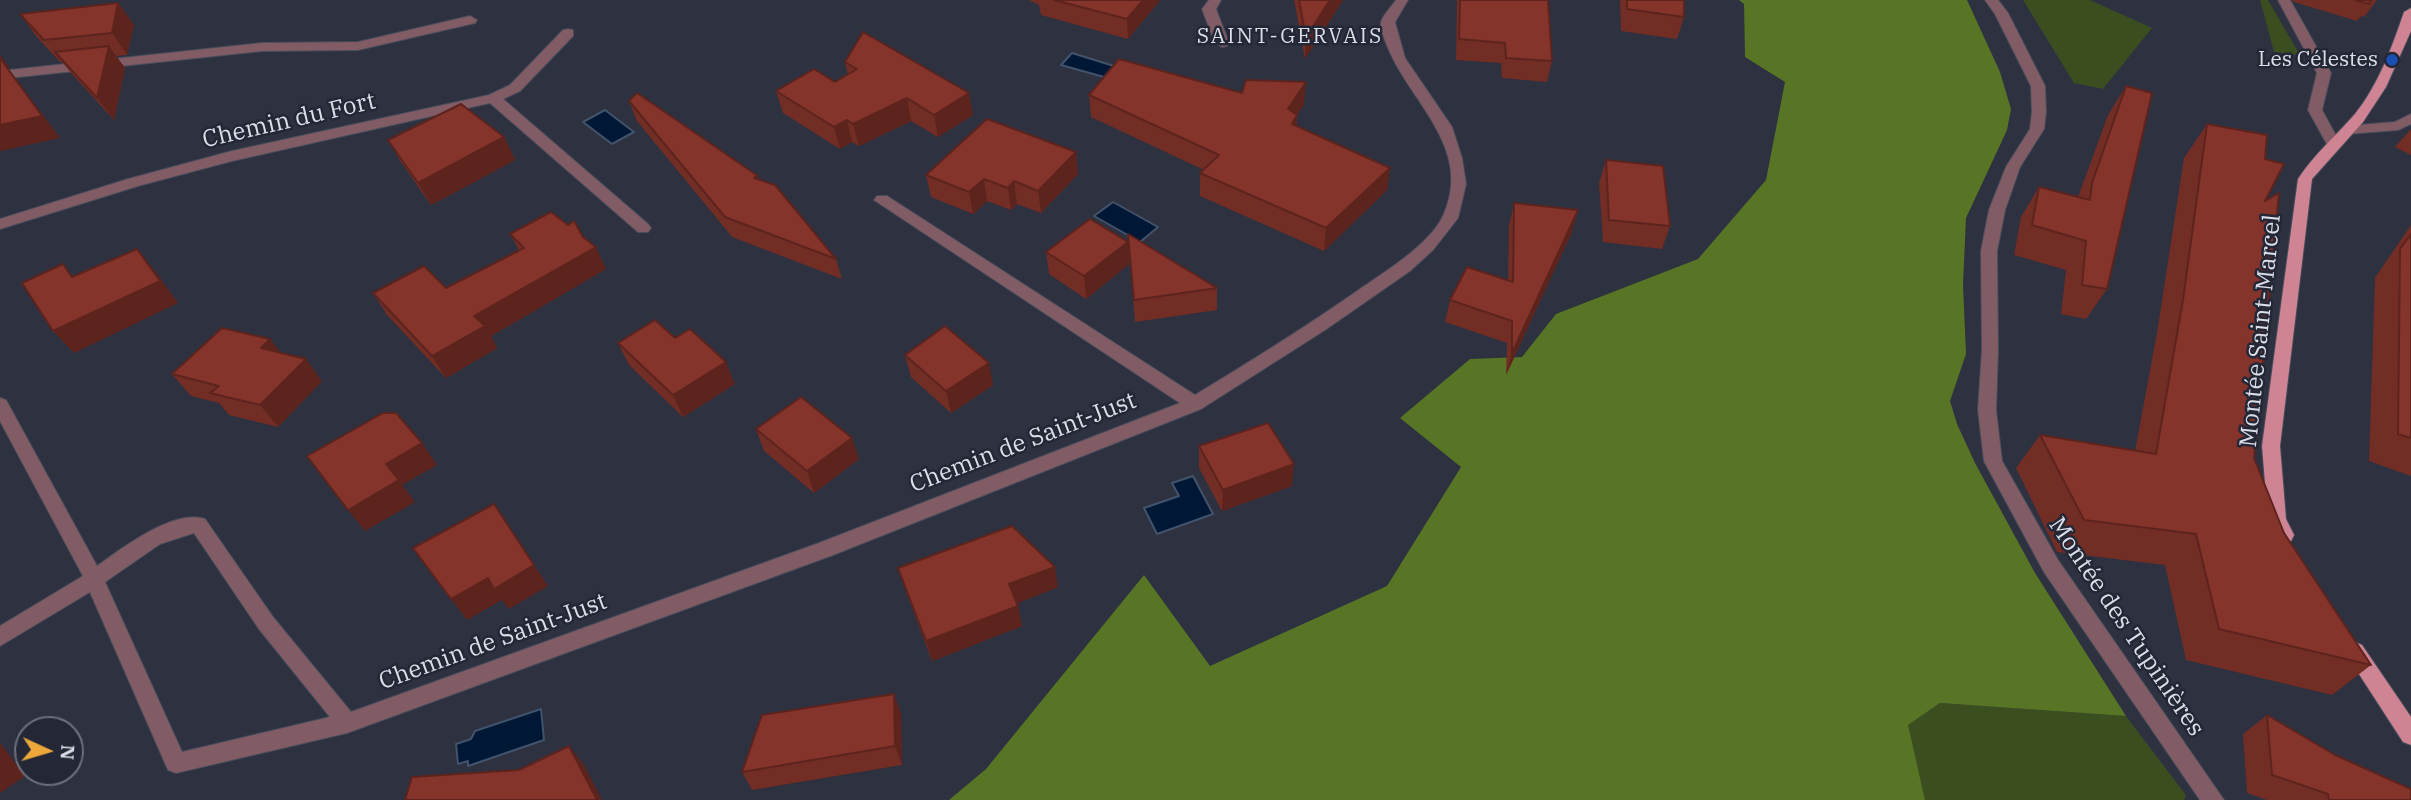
<!DOCTYPE html>
<meta charset="utf-8">
<style>
body{margin:0}
#map{position:relative;width:2411px;height:800px;overflow:hidden;background:#2d3140;font-family:"IBM Plex Serif",serif}
canvas{display:block}
.north{position:absolute;left:14px;top:716px;width:70px;height:70px;box-sizing:border-box;background:#242736;border:2px solid #6d707d;border-radius:50%;rotate:94deg;font-size:19px;font-weight:700;line-height:28px;text-align:center;color:#dbdee8}
.north::after{content:'';display:block;margin:auto;width:24px;height:32px;background:#eda83b;clip-path:polygon(50% 0,100% 100%,50% 72%,0 100%)}
</style>
<div id="map">
<canvas width="2411" height="800"></canvas>
<div class="north">N</div>
</div>
<script>
const g = document.querySelector('canvas').getContext('2d');
g.lineJoin = 'round';
function fillPath(path, color) {
  g.fillStyle = color;
  g.fill(path, 'evenodd');
}
function strokePath(path, color, width, dash) {
  g.strokeStyle = color;
  g.lineWidth = width;
  g.lineCap = dash ? 'butt' : 'round';
  g.setLineDash(dash || []);
  g.stroke(path);
}
function label(font, color, halo, rows, align = 'center') {
  g.font = font + ' "IBM Plex Serif",serif';
  g.lineWidth = 5;
  g.setLineDash([]);
  g.textBaseline = 'middle';
  g.strokeStyle = halo;
  g.fillStyle = color;
  for (const [text, x, y, turn = 0] of rows) {
    g.save();
    g.translate(x, y);
    g.rotate((+turn || 0) * Math.PI / 180);
    g.textAlign = isNaN(turn) ? turn : align;
    if (halo) g.strokeText(text, 0, 0);
    g.fillText(text, 0, 0);
    g.restore();
  }
}
fillPath(new Path2D(`
 M 2023,0 L 2090,0 L 2152,28 L 2103,89 L 2074,83 Z
 M 2260,0 L 2268,0 L 2300,55 L 2274,52 Z
 M 1940,703 L 2126,716 L 2186,795 L 2184,800 L 1925,800 L 1907,725 Z`), '#3b4e20');
fillPath(new Path2D(`
 M 1739,0 L 1967,0 L 2000,72 L 2011,109 L 2007,130 L 1966,218 L 1963,285 L 1966,354 L 1950,401 L 1957,424 L 1975,463 L 2035,573 L 2126,716 L 1940,703 L 1908,725 L 1925,800 L 949,800 L 986,769 L 1144,575 L 1210,666 L 1387,586 L 1461,467 L 1400,418 L 1470,359 L 1522,357 L 1556,314 L 1698,259 L 1766,180 L 1785,82 L 1745,57 L 1744,4 Z`), '#577525');
const water = new Path2D(`
 M 1072,53 L 1114,66 L 1104,77 L 1061,65 Z
 M 605,110 L 634,132 L 612,144 L 583,122 Z
 M 1113,202 L 1158,227 L 1140,242 L 1094,216 Z
 M 1193,476 L 1213,514 L 1157,534 L 1144,508 L 1179,496 L 1172,483 Z
 M 541,709 L 544,740 L 468,766 L 468,761 L 458,764 L 456,744 L 471,739 L 475,731 Z`);
fillPath(water, '#001836');
strokePath(water, '#42536b', 2);
const minor = new Path2D(`
 M 1209,0 L 1221,0 L 1216,9 L 1229,43 L 1227,46 L 1222,47 L 1215,43 L 1202,9 Z
 M 1396,0 L 1408,0 L 1395,22 L 1405,58 L 1452,127 L 1462,158 L 1466,184 L 1458,218 L 1433,250 L 1410,271 L 1325,330 L 1201,409 L 833,555 L 347,733 L 176,773 L 168,770 L 90,592 L 0,646 L 0,626 L 83,576 L 0,421 L 0,398 L 6,400 L 97,566 C 121,549 174,508 205,519 L 273,617 L 351,712 L 819,543 L 1180,403 L 874,200 L 877,196 L 887,196 L 1195,395 C 1251,361 1306,327 1360,289 C 1385,272 1430,244 1443,216 C 1475,147 1407,100 1386,43 C 1384,38 1380,28 1381,22 C 1383,15 1392,6 1396,0 ZM 194,533 L 259,629 L 330,717 L 182,752 L 105,582 L 160,544 Z
 M 1985,0 L 1998,0 L 2008,13 L 2045,86 L 2046,112 L 2044,129 L 2020,167 L 2005,210 L 1997,251 L 1998,350 L 1996,410 L 2002,461 L 2058,560 L 2224,800 L 2200,800 L 2044,572 L 1984,461 L 1978,410 L 1982,350 L 1981,251 L 1989,210 L 2006,167 L 2030,129 L 2032,112 L 2031,86 L 1995,14 Z
 M 2278,0 L 2290,0 L 2331,73 L 2322,110 L 2340,143 L 2338,146 L 2328,146 L 2308,110 L 2317,73 Z
 M 470,16 L 477,20 L 475,23 L 358,50 L 262,51 L 0,79 L 0,71 L 262,43 L 358,42 Z
 M 568,29 L 573,30 L 573,36 L 520,91 L 503,99 L 648,224 L 651,228 L 648,232 L 638,232 L 490,103 L 232,161 L 138,186 L 0,229 L 0,219 L 128,179 L 232,151 L 489,95 L 510,85 L 563,30 Z
 M 2411,114 L 2411,124 L 2398,130 L 2347,134 L 2340,130 L 2347,126 L 2395,122 Z`);
const major = new Path2D(`
 M 2411,8 L 2411,31 L 2386,87 L 2363,122 L 2312,179 L 2280,446 L 2286,519 L 2294,535 L 2291,541 L 2284,543 L 2277,541 L 2268,519 L 2262,446 L 2298,179 C 2314,154 2336,136 2355,114 C 2379,84 2392,47 2404,12 Z
 M 2355,642 L 2362,645 L 2411,717 L 2411,745 L 2403,742 L 2348,657 L 2345,651 L 2348,645 Z`);
strokePath(minor, '#494d5b', 2);
strokePath(major, '#494d5b', 2);
fillPath(minor, '#825c64');
fillPath(major, '#cf8494');
fillPath(new Path2D(`
 M 1029,0 L 1160,0 L 1128,39 L 1041,15 L 1039,5 Z
 M 1294,0 L 1343,0 L 1305,59 Z
 M 1457,0 L 1548,0 L 1552,61 L 1547,82 L 1502,78 L 1501,63 L 1456,60 Z
 M 1620,0 L 1684,0 L 1684,17 L 1677,39 L 1621,31 Z
 M 2292,0 L 2377,0 L 2364,17 L 2361,16 L 2357,21 L 2294,2 Z
 M 118,3 L 134,25 L 127,55 L 116,56 L 125,68 L 114,120 L 72,74 L 62,62 L 60,62 L 36,36 L 20,14 Z
 M 845,62 L 973,115 L 938,137 L 911,121 L 859,146 L 852,142 L 840,149 L 783,113 L 776,91 L 835,82 L 848,75 Z
 M 2126,86 L 2107,289 L 2086,319 L 2061,314 L 2066,270 L 2014,255 L 2021,217 L 2039,187 L 2078,197 L 2108,115 Z
 M 1242,93 L 1304,104 L 1297,115 L 1297,126 L 1390,168 L 1387,190 L 1324,251 L 1200,196 L 1200,173 L 1204,170 L 1091,117 L 1089,95 Z
 M 629,101 L 760,180 L 836,259 L 842,279 L 732,237 L 637,121 Z
 M 2207,124 L 2265,159 L 2265,201 L 2254,458 L 2284,533 L 2371,665 L 2332,695 L 2186,660 L 2165,565 L 2057,552 L 2016,468 L 2040,435 L 2135,451 L 2157,333 L 2184,158 Z
 M 2411,129 L 2411,155 L 2395,147 Z
 M 504,137 L 515,160 L 431,205 L 401,162 L 388,140 Z
 M 1076,152 L 1078,174 L 1041,213 L 1017,204 L 1011,210 L 987,201 L 973,214 L 931,197 L 926,175 Z
 M 1606,160 L 1670,226 L 1662,249 L 1603,242 L 1599,183 Z
 M 1514,203 L 1572,232 L 1506,375 L 1507,343 L 1445,322 L 1450,300 L 1508,280 L 1509,226 Z
 M 2411,225 L 2411,476 L 2369,461 L 2375,278 Z
 M 510,234 L 583,237 L 606,269 L 491,336 L 497,348 L 446,378 L 387,315 L 373,293 L 446,288 L 519,250 Z
 M 1128,234 L 1217,288 L 1217,310 L 1135,322 Z
 M 1128,242 L 1129,264 L 1086,299 L 1049,274 L 1046,252 Z
 M 675,338 L 735,384 L 683,417 L 629,365 L 618,343 Z
 M 281,353 L 322,381 L 278,427 L 229,415 L 219,403 L 191,396 L 172,374 Z
 M 905,355 L 993,385 L 951,413 L 911,377 Z
 M 756,429 L 859,459 L 814,493 L 764,451 Z
 M 1199,446 L 1292,486 L 1222,511 L 1199,468 Z
 M 898,568 L 1058,587 L 1017,603 L 1022,626 L 932,661 L 905,589 Z
 M 901,713 L 902,765 L 752,790 L 742,772 Z
 M 2267,715 L 2335,755 L 2411,800 L 2267,800 L 2247,793 L 2243,734 Z`), '#722d25');
fillPath(new Path2D(`
 M 1143,0 L 1160,0 L 1128,39 L 1127,19 Z
 M 1330,0 L 1343,0 L 1305,59 L 1306,37 Z
 M 118,3 L 134,25 L 127,55 L 112,33 Z
 M 109,46 L 125,68 L 114,120 L 97,98 Z
 M 0,55 L 9,67 L 8,68 L 60,138 L 0,151 Z
 M 1306,82 L 1304,104 L 1286,131 L 1288,109 Z
 M 969,93 L 973,115 L 938,137 L 934,115 Z
 M 907,98 L 911,121 L 859,146 L 853,124 Z
 M 1297,115 L 1296,137 L 1292,124 Z
 M 847,120 L 852,142 L 840,149 L 834,127 Z
 M 504,137 L 515,160 L 431,205 L 418,183 Z
 M 1076,152 L 1078,174 L 1041,213 L 1038,191 Z
 M 1390,168 L 1387,190 L 1324,251 L 1326,228 Z
 M 984,179 L 987,201 L 973,214 L 969,192 Z
 M 1014,181 L 1017,204 L 1011,210 L 1008,188 Z
 M 1578,210 L 1572,232 L 1506,375 L 1512,353 Z
 M 1128,242 L 1129,264 L 1086,299 L 1084,276 Z
 M 596,247 L 606,269 L 491,336 L 497,348 L 446,378 L 432,356 L 474,316 Z
 M 137,249 L 155,271 L 178,303 L 74,353 L 53,331 Z
 M 270,339 L 287,361 L 261,348 Z
 M 306,359 L 322,381 L 278,427 L 260,405 Z
 M 726,362 L 735,384 L 683,417 L 673,395 Z
 M 989,363 L 993,385 L 951,413 L 946,391 Z
 M 852,438 L 859,459 L 814,493 L 807,471 Z
 M 422,443 L 437,465 L 402,485 L 415,502 L 365,531 L 348,510 L 386,464 Z
 M 1294,464 L 1292,486 L 1222,511 L 1223,490 Z
 M 534,565 L 548,586 L 509,609 L 502,600 L 467,620 L 451,599 L 488,578 Z
 M 1055,567 L 1058,587 L 1013,605 L 1009,584 Z
 M 1018,606 L 1022,626 L 932,661 L 926,641 Z
 M 894,694 L 901,713 L 902,765 L 895,746 Z
 M 0,743 L 25,776 L 0,793 Z
 M 569,746 L 584,765 L 602,800 L 597,800 Z`), '#5d241e');
const building = new Path2D(`
 M 1054,0 L 1143,0 L 1127,19 Z
 M 1299,0 L 1330,0 L 1306,37 Z
 M 1460,0 L 1548,0 L 1552,61 L 1506,58 L 1505,43 L 1459,39 Z
 M 1627,0 L 1684,0 L 1684,17 L 1627,9 Z
 M 2355,0 L 2371,0 L 2369,4 Z
 M 118,3 L 112,33 L 44,40 L 20,14 Z
 M 863,32 L 969,93 L 934,115 L 907,98 L 853,124 L 847,120 L 834,127 L 776,91 L 814,69 L 835,82 L 857,69 L 845,62 Z
 M 109,46 L 97,98 L 55,52 Z
 M 0,58 L 42,116 L 0,125 Z
 M 1119,59 L 1242,93 L 1246,80 L 1306,82 L 1288,109 L 1297,115 L 1292,124 L 1390,168 L 1326,228 L 1200,173 L 1219,155 L 1089,95 Z
 M 2126,86 L 2152,93 L 2107,289 L 2082,285 L 2086,241 L 2032,225 L 2039,187 L 2090,200 L 2092,183 Z
 M 637,93 L 758,176 L 754,178 L 775,185 L 836,259 L 725,217 L 629,101 Z
 M 461,104 L 504,137 L 418,183 L 388,140 Z
 M 987,119 L 1076,152 L 1038,191 L 1014,181 L 1008,188 L 984,179 L 969,192 L 926,175 Z
 M 2207,124 L 2267,135 L 2265,159 L 2284,164 L 2265,201 L 2279,193 L 2254,458 L 2284,533 L 2371,665 L 2219,629 L 2196,534 L 2084,520 L 2040,435 L 2156,454 L 2183,300 Z
 M 1606,160 L 1663,166 L 1670,226 L 1609,220 Z
 M 1514,203 L 1578,210 L 1512,353 L 1512,321 L 1450,300 L 1467,267 L 1513,282 Z
 M 551,212 L 568,225 L 574,221 L 583,237 L 596,247 L 474,316 L 485,326 L 432,356 L 373,293 L 424,266 L 446,288 L 524,248 L 510,234 Z
 M 1090,219 L 1128,242 L 1084,276 L 1046,252 Z
 M 1128,234 L 1217,288 L 1134,300 Z
 M 2411,234 L 2411,438 L 2398,434 L 2400,249 Z
 M 137,249 L 160,281 L 53,331 L 22,283 L 63,264 L 72,277 Z
 M 655,320 L 675,338 L 690,329 L 726,362 L 673,395 L 618,343 Z
 M 945,326 L 989,363 L 946,391 L 905,355 Z
 M 222,328 L 270,339 L 261,348 L 306,359 L 260,405 L 210,393 L 219,386 L 172,374 Z
 M 801,397 L 852,438 L 807,471 L 756,429 Z
 M 383,413 L 396,413 L 422,443 L 386,464 L 399,480 L 348,510 L 307,456 Z
 M 1268,423 L 1294,464 L 1223,490 L 1199,446 Z
 M 494,504 L 534,565 L 494,589 L 488,578 L 451,599 L 413,548 Z
 M 1012,526 L 1055,567 L 1009,584 L 1018,606 L 926,641 L 898,568 Z
 M 894,694 L 895,746 L 742,772 L 762,715 Z
 M 2267,715 L 2335,755 L 2411,789 L 2411,800 L 2329,800 L 2328,794 L 2272,775 Z
 M 569,746 L 597,800 L 405,800 L 412,777 L 519,770 Z`);
fillPath(building, '#85342b');
strokePath(building, '#5d241e', 2);
for (const [x, y, r, color] of [
 [2392,60,7,"#1a4fb4"]
]) {
  const dot = new Path2D();
  dot.arc(x, y, r, 0, 2 * Math.PI);
  g.fillStyle = color;
  g.fill(dot);
  strokePath(dot, '#242736', 2.5);
}
g.letterSpacing = '2px';
label('21px', '#dbdee8', '#242736', [
 ["SAINT-GERVAIS",1290,37]
]);
g.letterSpacing = '0px';
label('21px', '#dbdee8', '#242736', [
 ["Les Célestes",2378,60]
], 'right');
label('24px', '#dbdee8', '#242736', [
 ["Chemin du Fort",289,121,-13],
 ["Montée Saint-Marcel",2261,331,-84],
 ["Chemin de Saint-Just",1023,443,-21],
 ["Montée des Tupinières",2126,627,56],
 ["Chemin de Saint-Just",493,642,-20]
]);
</script>
